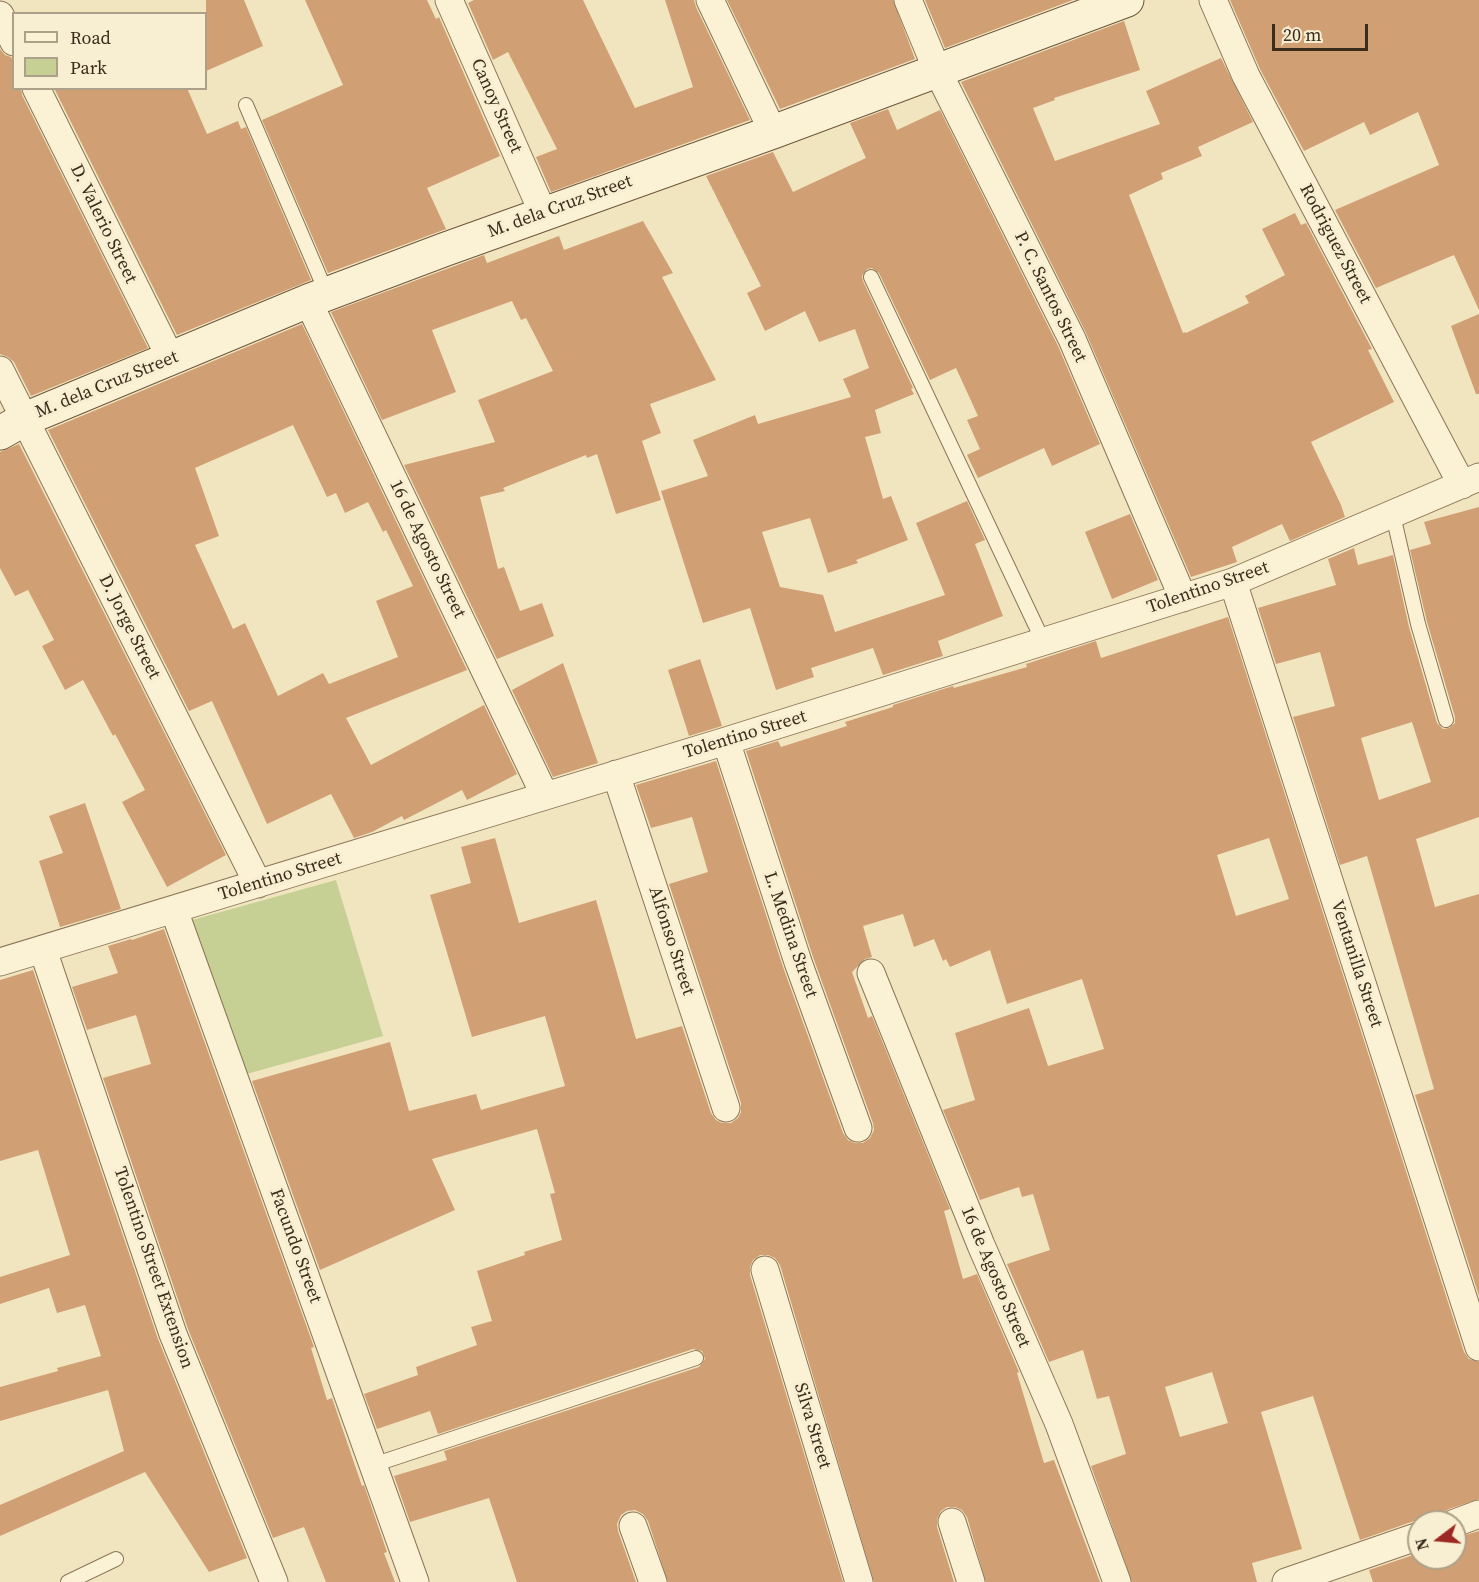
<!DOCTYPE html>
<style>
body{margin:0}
#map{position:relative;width:1479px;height:1582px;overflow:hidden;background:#f1e5c0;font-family:"Source Serif 4",serif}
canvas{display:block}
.legend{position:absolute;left:12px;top:12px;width:195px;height:78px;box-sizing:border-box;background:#f8eed1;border:2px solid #aca089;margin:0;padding:8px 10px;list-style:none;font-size:18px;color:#3a2c1c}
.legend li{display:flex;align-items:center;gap:12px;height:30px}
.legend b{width:30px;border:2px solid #aca089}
.north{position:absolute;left:1407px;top:1510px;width:60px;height:60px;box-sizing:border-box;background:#f8eed1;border:2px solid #aca089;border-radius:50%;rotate:254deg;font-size:16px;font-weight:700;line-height:24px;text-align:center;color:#3a2c1c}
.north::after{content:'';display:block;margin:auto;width:21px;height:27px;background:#9e2823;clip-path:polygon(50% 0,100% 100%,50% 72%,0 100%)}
.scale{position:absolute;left:1272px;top:24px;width:96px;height:27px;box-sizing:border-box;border:3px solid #3a2c1c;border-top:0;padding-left:8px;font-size:18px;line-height:21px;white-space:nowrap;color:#3a2c1c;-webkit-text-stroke:4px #f8eed1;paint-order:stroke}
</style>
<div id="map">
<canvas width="1479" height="1582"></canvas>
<ul class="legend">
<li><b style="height:8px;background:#fbf1d4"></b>Road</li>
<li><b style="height:16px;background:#c6d094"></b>Park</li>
</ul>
<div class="north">N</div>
<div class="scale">20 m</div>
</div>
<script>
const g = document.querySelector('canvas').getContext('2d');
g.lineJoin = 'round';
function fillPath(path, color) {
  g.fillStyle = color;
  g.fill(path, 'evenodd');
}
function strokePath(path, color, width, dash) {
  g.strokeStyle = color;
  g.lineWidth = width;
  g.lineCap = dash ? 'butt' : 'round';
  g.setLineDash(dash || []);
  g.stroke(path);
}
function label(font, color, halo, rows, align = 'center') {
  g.font = font + ' "Source Serif 4",serif';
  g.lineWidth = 6;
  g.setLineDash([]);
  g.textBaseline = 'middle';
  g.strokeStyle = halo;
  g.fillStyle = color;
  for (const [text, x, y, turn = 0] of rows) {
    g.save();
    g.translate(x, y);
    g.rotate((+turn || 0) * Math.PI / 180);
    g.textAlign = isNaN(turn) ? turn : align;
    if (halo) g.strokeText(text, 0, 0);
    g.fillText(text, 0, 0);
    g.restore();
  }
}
fillPath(new Path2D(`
 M 336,880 L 383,1036 L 243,1075 L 192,920 Z`), '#c6d094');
fillPath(new Path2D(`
 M 206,0 L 244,0 L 263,46 L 206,71 Z
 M 305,0 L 427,0 L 436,19 L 439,17 L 500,156 L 427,188 L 446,229 L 328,273 L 262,120 L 343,85 Z
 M 474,0 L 583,0 L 635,108 L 693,87 L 665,0 L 694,0 L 696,7 L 750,120 L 551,192 L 536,157 L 557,149 L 508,52 L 493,60 L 468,3 Z
 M 727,0 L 893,0 L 915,59 L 780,109 Z
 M 925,0 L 1073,0 L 945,48 Z
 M 1230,0 L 1479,0 L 1479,310 L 1454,255 L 1376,288 L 1335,210 L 1439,165 L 1418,112 L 1370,135 L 1364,122 L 1304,151 L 1260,69 Z
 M 1124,21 L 1140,70 L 1054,98 L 1055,100 L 1033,108 L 1055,161 L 1160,124 L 1146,91 L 1221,58 L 1253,122 L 1198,147 L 1202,156 L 1161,173 L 1163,179 L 1129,195 L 1183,333 L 1185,332 L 1186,333 L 1249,303 L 1245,296 L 1285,275 L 1262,229 L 1295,213 L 1301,225 L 1306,223 L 1372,349 L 1368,350 L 1394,402 L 1311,442 L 1341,505 L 1345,517 L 1290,541 L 1282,524 L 1232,547 L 1237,562 L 1191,577 L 1086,333 L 961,82 Z
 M 0,49 L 5,55 L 11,57 L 14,63 L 14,88 L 21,88 L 22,95 L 148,348 L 31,396 L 14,362 L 8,357 L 0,354 Z
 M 54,88 L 187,88 L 207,134 L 238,121 L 241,129 L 246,127 L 311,280 L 177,335 Z
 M 888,109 L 897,130 L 940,110 L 1058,346 L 1100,444 L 1052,466 L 1044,448 L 978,478 L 967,455 L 980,449 L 967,420 L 978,416 L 956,368 L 930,380 L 879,273 L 872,268 L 867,269 L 862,276 L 863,281 L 913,388 L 911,389 L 914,394 L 875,410 L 881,433 L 865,437 L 883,499 L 891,496 L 908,540 L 856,560 L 858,563 L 828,573 L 810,518 L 762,532 L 780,587 L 823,595 L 835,632 L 945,595 L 916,523 L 967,501 L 985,540 L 975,544 L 1003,616 L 938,641 L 943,656 L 883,675 L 873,648 L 811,668 L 814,677 L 776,690 L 750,608 L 703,623 L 661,491 L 708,476 L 693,440 L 755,415 L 758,424 L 851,397 L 843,379 L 869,368 L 855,329 L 819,342 L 805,311 L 765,331 L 747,293 L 761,286 L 706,176 L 773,152 L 793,192 L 866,158 L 850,123 Z
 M 643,221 L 673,273 L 662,277 L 716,380 L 650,404 L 661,433 L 642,441 L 661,500 L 616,514 L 597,454 L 587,458 L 586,455 L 503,488 L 505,491 L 480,497 L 498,569 L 504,567 L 520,611 L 542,603 L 554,636 L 497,659 L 404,465 L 495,442 L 478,400 L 553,371 L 526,318 L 521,320 L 512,301 L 432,330 L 456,392 L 382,420 L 331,312 L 484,255 L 487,263 L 559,236 L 564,250 Z
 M 1479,314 L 1479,394 L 1476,394 L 1451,326 Z
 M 302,324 L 467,670 L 346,718 L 371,765 L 484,705 L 517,774 L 467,800 L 462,790 L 404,820 L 402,816 L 372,832 L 354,838 L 331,794 L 267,824 L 212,701 L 189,711 L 48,430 ZM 293,425 L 327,497 L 336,493 L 345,513 L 368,502 L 383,532 L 386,530 L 413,586 L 376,601 L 398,657 L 329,684 L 323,673 L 278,696 L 245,623 L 233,629 L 195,545 L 219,536 L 195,468 Z
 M 19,444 L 226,855 L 167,887 L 122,802 L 145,790 L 115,734 L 113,736 L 83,680 L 65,690 L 42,646 L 54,640 L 28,590 L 15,596 L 0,568 L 0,452 Z
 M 1479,507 L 1479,817 L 1416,839 L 1435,907 L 1479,894 L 1479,1296 L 1415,1095 L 1434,1089 L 1367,856 L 1340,865 L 1293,717 L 1335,706 L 1320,652 L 1276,664 L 1258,608 L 1336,585 L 1328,559 L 1354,548 L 1358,565 L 1393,555 L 1409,627 L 1437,723 L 1443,729 L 1449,728 L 1455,723 L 1455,717 L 1427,622 L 1410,550 L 1431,544 L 1424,522 ZM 1412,722 L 1431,782 L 1379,800 L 1361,738 Z
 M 1130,514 L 1158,580 L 1112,599 L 1085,532 Z
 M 1228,617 L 1464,1352 L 1469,1359 L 1479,1362 L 1479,1499 L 1449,1509 L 1443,1513 L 1440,1522 L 1414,1521 L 1360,1540 L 1313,1396 L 1261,1412 L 1302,1549 L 1252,1563 L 1257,1582 L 1132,1582 L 1091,1466 L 1126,1454 L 1109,1396 L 1097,1399 L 1083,1350 L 1049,1362 L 1007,1264 L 1050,1250 L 1033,1194 L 1022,1197 L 1019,1187 L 980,1200 L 943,1110 L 975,1100 L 955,1033 L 1029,1008 L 1048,1066 L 1104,1049 L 1082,979 L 1007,1004 L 990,950 L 950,967 L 946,959 L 943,961 L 934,939 L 914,947 L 903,914 L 863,926 L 872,957 L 865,959 L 852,972 L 868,1018 L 872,1016 L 950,1209 L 944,1211 L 963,1279 L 977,1274 L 1019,1372 L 1017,1373 L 1044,1463 L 1054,1460 L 1100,1582 L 986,1582 L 967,1517 L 962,1510 L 955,1507 L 947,1507 L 941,1511 L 937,1519 L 937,1527 L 954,1582 L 874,1582 L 780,1265 L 775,1258 L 768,1255 L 760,1255 L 753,1260 L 750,1267 L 750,1275 L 843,1582 L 668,1582 L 648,1521 L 643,1514 L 635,1510 L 627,1511 L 621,1515 L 617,1524 L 618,1531 L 636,1582 L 517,1582 L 489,1498 L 410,1522 L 394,1476 L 447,1460 L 444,1451 L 699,1367 L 705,1359 L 702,1351 L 693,1349 L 438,1434 L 430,1411 L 377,1429 L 364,1394 L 418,1375 L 416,1367 L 477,1345 L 471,1327 L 492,1321 L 477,1271 L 525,1255 L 524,1252 L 562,1240 L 550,1194 L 555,1193 L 537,1129 L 432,1159 L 455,1210 L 320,1270 L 252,1081 L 390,1042 L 409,1111 L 476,1094 L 481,1110 L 565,1086 L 545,1016 L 472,1037 L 430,895 L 471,883 L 461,847 L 495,838 L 519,923 L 596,900 L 636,1039 L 682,1026 L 711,1113 L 716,1120 L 722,1123 L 731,1123 L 738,1118 L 741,1112 L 741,1103 L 669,884 L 708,872 L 692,817 L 651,828 L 636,785 L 716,761 L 783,967 L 843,1133 L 848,1140 L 855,1143 L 863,1143 L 870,1138 L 874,1130 L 873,1123 L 813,957 L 746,751 L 778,741 L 781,747 L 847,726 L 845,722 L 893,707 L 893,705 L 953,686 L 954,688 L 1027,667 L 1026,664 L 1096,641 L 1101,658 ZM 1269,838 L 1289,899 L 1236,916 L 1217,855 ZM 1212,1372 L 1228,1423 L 1180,1437 L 1165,1387 Z
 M 700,659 L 722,726 L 689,736 L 668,670 Z
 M 563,663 L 598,763 L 553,777 L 512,690 Z
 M 85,803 L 121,909 L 60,927 L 39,861 L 63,853 L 49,816 Z
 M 164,929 L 314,1347 L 311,1348 L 327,1400 L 332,1398 L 362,1486 L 364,1485 L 387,1552 L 384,1553 L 395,1582 L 326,1582 L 304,1527 L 273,1538 L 188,1329 L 103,1078 L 151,1064 L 136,1015 L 87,1030 L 72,987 L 118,973 L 108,946 L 131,939 L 132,940 Z
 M 33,970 L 158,1339 L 247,1558 L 209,1572 L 145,1472 L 0,1536 L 0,1505 L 124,1451 L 108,1390 L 0,1421 L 0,1387 L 58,1371 L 57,1368 L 101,1356 L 85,1305 L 57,1313 L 49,1288 L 0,1304 L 0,1277 L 70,1255 L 38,1150 L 0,1161 L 0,980 Z
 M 1479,1531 L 1479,1582 L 1373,1582 L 1369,1570 L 1419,1553 L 1419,1558 L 1455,1558 L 1455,1538 Z`), '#d19f74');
const lane = new Path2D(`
 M 246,105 L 327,294
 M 871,277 L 1043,641
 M 1393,515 L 1418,624 L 1446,720
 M 373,1465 L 696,1358
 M 68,1582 L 116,1559`);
const street = new Path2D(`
 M 449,0 L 543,213
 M 710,0 L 773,132
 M 908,0 L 937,70 L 1072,339 L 1183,598
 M 1213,0 L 1246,76 L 1462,485
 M 0,15 L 14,42
 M 36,88 L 171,359
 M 308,301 L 545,796
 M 0,370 L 258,884
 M 1233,582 L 1479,1347
 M 726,741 L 798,962 L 858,1128
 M 616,774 L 726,1108
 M 174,910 L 415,1582
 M 43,950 L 173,1334 L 274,1582
 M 0,962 L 726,741 L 1233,582 L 1479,477
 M 871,973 L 981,1245 L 1059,1424 L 1117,1582
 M 765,1270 L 859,1582
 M 952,1522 L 971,1582
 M 1455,1523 L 1479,1514
 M 633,1526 L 653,1582
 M 1286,1582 L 1419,1536`);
const secondary = new Path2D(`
 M 0,433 L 25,419 L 308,301 L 446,249 L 773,132 L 1127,0`);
strokePath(lane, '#8b7557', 16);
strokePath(street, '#8b7557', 29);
strokePath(secondary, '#6d563a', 35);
strokePath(lane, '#fbf1d4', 14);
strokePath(street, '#fbf1d4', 27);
strokePath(secondary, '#fbf1d4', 33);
label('18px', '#3a2c1c', '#f8eed1', [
 ["Canoy Street",496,106,66],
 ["M. dela Cruz Street",560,207,-20],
 ["D. Valerio Street",103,224,64],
 ["Rodriguez Street",1335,244,62],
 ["P. C. Santos Street",1050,297,64],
 ["M. dela Cruz Street",107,385,-22],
 ["16 de Agosto Street",427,549,64],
 ["Tolentino Street",1208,588,-19],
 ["D. Jorge Street",129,627,63],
 ["Tolentino Street",745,735,-17],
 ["Tolentino Street",280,877,-17],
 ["L. Medina Street",790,935,71],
 ["Alfonso Street",671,941,72],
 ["Ventanilla Street",1356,964,72],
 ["Facundo Street",295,1246,70],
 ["Tolentino Street Extension",153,1268,71],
 ["16 de Agosto Street",995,1277,67],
 ["Silva Street",812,1426,73]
]);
</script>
